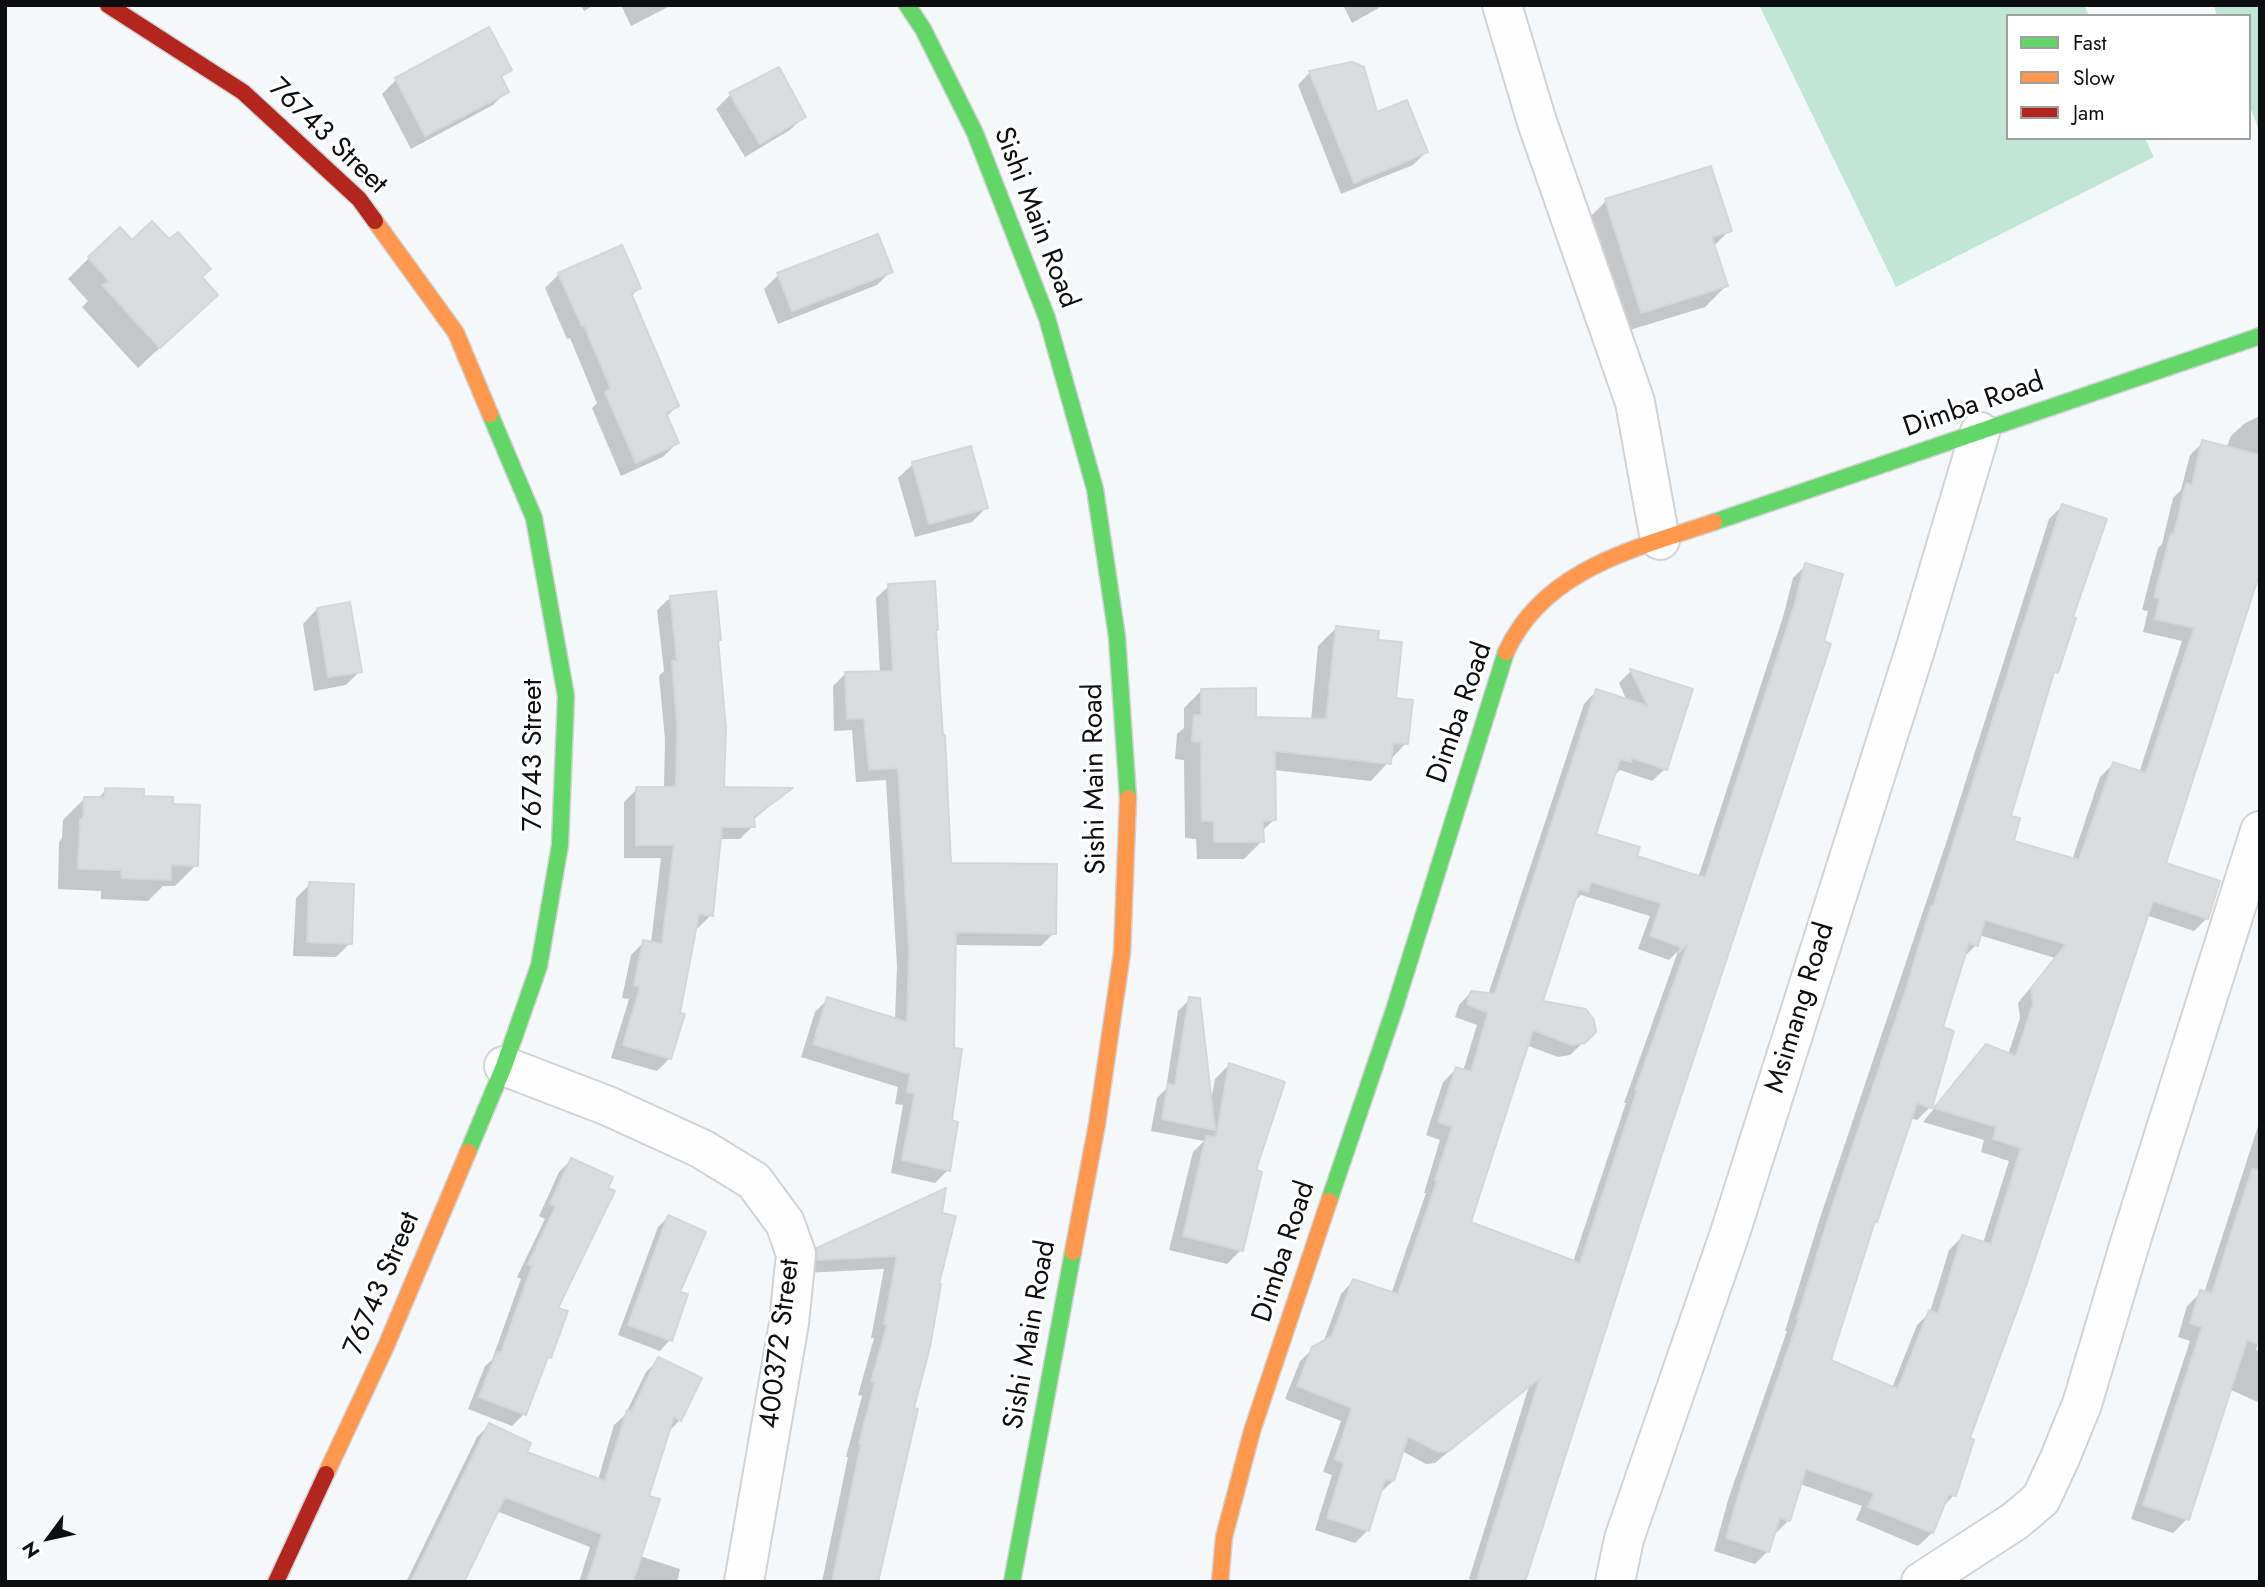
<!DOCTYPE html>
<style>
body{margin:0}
#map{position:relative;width:2265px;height:1587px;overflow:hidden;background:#f5f8fa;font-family:Jost,sans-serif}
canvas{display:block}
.frame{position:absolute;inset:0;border:7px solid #0d0e0f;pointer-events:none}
.legend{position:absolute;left:2006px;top:14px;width:245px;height:126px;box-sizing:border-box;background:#fff;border:2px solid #9e9f9f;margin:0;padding:9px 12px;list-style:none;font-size:21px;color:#0d0e0f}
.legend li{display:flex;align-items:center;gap:14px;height:35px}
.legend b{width:35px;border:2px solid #9e9f9f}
.north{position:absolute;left:14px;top:1503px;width:70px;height:70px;-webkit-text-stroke:5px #fff;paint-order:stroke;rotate:237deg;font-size:19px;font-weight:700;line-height:28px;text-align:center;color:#0d0e0f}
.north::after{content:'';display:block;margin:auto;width:24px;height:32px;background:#0d0e0f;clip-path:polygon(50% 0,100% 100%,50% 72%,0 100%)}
</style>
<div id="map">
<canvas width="2265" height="1587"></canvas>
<div class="frame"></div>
<ul class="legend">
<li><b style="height:9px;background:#63d668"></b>Fast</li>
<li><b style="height:9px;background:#ff974d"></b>Slow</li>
<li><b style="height:9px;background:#b3261e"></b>Jam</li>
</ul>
<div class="north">N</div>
</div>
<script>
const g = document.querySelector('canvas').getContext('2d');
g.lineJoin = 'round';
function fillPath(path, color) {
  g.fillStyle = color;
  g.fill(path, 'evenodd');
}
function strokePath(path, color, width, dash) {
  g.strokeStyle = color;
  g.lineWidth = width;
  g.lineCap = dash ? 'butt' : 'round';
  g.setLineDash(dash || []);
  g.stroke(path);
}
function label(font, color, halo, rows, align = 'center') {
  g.font = font + ' Jost,sans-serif';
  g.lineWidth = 6;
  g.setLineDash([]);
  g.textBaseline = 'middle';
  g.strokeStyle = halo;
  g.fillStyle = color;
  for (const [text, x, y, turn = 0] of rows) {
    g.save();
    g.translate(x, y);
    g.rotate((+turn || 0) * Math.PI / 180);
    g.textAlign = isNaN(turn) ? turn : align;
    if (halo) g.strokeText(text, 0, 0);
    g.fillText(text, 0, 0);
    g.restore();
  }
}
fillPath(new Path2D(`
 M 1759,5 L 2084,5 L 2089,16 L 2008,16 L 2008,138 L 2145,138 L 2154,157 L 1896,287 Z
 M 2214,5 L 2260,5 L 2260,133 L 2249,104 L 2249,16 L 2217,16 Z`), '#c2e6d6');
fillPath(new Path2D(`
 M 580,5 L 595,5 L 584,11 Z
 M 621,5 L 672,5 L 631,26 Z
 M 1343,5 L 1384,5 L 1352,23 Z
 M 489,30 L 510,70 L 500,79 L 507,91 L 493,105 L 411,149 L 382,94 L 396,80 Z
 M 1310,72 L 1376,114 L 1426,152 L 1413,165 L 1341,194 L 1298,85 Z
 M 730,95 L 804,116 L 790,130 L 745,157 L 716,109 Z
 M 1606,201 L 1730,230 L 1714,246 L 1726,286 L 1705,307 L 1620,333 L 1585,222 Z
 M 131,242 L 200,278 L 194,316 L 138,368 L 82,307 L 88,301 L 68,279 L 89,258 Z
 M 891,271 L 877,285 L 778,324 L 764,289 L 778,275 Z
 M 559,274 L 639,288 L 631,297 L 677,406 L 666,417 L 677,443 L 663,457 L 621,476 L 592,408 L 597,403 L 570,338 L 567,339 L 545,288 Z
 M 2260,416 L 2260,568 L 2164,864 L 2207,918 L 2194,931 L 2146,915 L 1968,1439 L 1954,1495 L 1941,1509 L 1932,1533 L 1918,1546 L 1856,1520 L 1862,1506 L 1800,1484 L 1789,1520 L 1776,1533 L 1773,1532 L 1768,1551 L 1755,1564 L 1714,1551 L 1729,1497 L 1787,1331 L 1785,1331 L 1819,1221 L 1947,840 L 2049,519 L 2062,506 L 2071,618 L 2056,672 L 2051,678 L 2009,817 L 2012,842 L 2072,860 L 2100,777 L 2113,764 L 2139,773 L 2182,641 L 2143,632 L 2148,611 L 2142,610 L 2158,548 L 2162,544 L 2173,498 L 2181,490 L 2190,455 L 2203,442 L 2226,449 L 2231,436 L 2245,423 ZM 1979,935 L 2055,958 L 2018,1003 L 2020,1018 L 2008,1055 L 1986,1046 L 1923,1122 L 1984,1140 L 1981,1152 L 2009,1161 L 1983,1243 L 1962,1237 L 1949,1250 L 1930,1312 L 1917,1325 L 1892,1388 L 1829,1361 L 1872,1224 L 1876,1221 L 1911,1118 L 1917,1120 L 1930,1107 L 1941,1028 L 1963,958 L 1976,945 Z
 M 913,464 L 986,508 L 972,522 L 915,537 L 898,478 Z
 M 1806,565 L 1822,642 L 1478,1582 L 1469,1579 L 1529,1386 L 1435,1463 L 1426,1464 L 1402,1451 L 1393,1481 L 1380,1493 L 1368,1530 L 1355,1543 L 1315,1530 L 1332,1475 L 1323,1472 L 1341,1421 L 1285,1399 L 1300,1361 L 1314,1348 L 1323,1343 L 1341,1294 L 1353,1281 L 1391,1294 L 1426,1193 L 1424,1193 L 1440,1140 L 1426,1135 L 1443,1082 L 1456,1069 L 1463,1071 L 1477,1025 L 1455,1017 L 1459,1005 L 1471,992 L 1488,995 L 1584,704 L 1596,691 L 1627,701 L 1619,683 L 1631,671 L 1691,690 L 1665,769 L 1652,781 L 1620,770 L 1616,774 L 1613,773 L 1594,836 L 1635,858 L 1698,878 L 1783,617 L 1793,578 ZM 1581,895 L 1650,916 L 1638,949 L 1669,960 L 1678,951 L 1624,1103 L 1626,1103 L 1573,1262 L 1468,1223 L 1526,1045 L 1558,1057 L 1570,1055 L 1594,1032 L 1540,1002 L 1573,903 Z
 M 889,586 L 936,630 L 950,864 L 1054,933 L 1041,946 L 954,945 L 948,1170 L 935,1183 L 891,1173 L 903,1105 L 895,1104 L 898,1087 L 801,1057 L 815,1012 L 828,999 L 895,1020 L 897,966 L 886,780 L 856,782 L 852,730 L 834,731 L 833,686 L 846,673 L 880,673 L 876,598 Z
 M 671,597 L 720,639 L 717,642 L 722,789 L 789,790 L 753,820 L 753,826 L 740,839 L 719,839 L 711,915 L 698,928 L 695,928 L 670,1058 L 657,1071 L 611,1058 L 629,999 L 622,998 L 631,955 L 644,942 L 651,943 L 661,858 L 624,858 L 624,802 L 637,789 L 664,788 L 665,739 L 659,676 L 664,671 L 657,610 Z
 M 317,609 L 360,671 L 346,685 L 314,691 L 303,624 Z
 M 1336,628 L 1376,642 L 1406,743 L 1371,781 L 1274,770 L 1274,820 L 1262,831 L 1262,841 L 1244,859 L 1197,859 L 1196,839 L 1185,838 L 1184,760 L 1175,759 L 1177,734 L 1184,728 L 1184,708 L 1202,690 L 1254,718 L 1311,720 L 1318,646 Z
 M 106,790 L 171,806 L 196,865 L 175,886 L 163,886 L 148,901 L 101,899 L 101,891 L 58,889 L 59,842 L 62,838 L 63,820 L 84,799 L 97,799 Z
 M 310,884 L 350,943 L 336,957 L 293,956 L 296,898 Z
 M 1190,999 L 1211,1101 L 1215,1079 L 1229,1065 L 1254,1171 L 1241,1250 L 1227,1264 L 1169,1250 L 1193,1152 L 1204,1141 L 1151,1131 L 1157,1098 L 1166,1089 L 1178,1011 Z
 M 2260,1120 L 2260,1336 L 2256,1350 L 2260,1351 L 2260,1403 L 2231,1390 L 2187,1519 L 2173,1533 L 2131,1519 L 2190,1341 L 2178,1337 L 2187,1306 L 2201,1292 L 2204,1293 Z
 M 571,1160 L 549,1357 L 544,1362 L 524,1414 L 512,1426 L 468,1409 L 485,1366 L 492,1360 L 521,1279 L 517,1277 L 545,1219 L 539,1216 L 559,1172 Z
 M 940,1214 L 937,1285 L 876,1582 L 822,1582 L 848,1457 L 846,1457 L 862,1396 L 858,1395 L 874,1338 L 871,1338 L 884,1269 L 804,1273 L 804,1264 L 818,1250 Z
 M 668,1217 L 678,1293 L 670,1340 L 660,1351 L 618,1335 L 658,1227 Z
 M 659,1359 L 680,1420 L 667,1433 L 647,1497 L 640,1556 L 680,1569 L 677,1582 L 579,1582 L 590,1547 L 496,1511 L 463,1582 L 406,1582 L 477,1437 L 489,1425 L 525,1453 L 598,1480 L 614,1425 L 625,1415 L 646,1372 Z`), '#0003');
const building = new Path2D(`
 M 489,27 L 512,70 L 501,76 L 509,92 L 425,136 L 395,78 Z
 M 1352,62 L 1364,67 L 1377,112 L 1407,100 L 1428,152 L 1354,183 L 1309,71 Z
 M 779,67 L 806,117 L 760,144 L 729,93 Z
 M 1711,166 L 1732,231 L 1712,237 L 1728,286 L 1641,313 L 1605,199 Z
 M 152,221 L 169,239 L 178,232 L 211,269 L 202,277 L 218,295 L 160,348 L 102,285 L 110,282 L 88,257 L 120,227 L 132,240 Z
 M 878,234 L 893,272 L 792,311 L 777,273 Z
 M 622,245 L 641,288 L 631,293 L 679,406 L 666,413 L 679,443 L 636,463 L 605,392 L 611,389 L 584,325 L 582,326 L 558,273 Z
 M 2202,440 L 2260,455 L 2260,572 L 2166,863 L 2220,881 L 2208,919 L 2153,901 L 2027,1283 L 1970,1438 L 1974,1440 L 1956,1496 L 1949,1494 L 1933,1533 L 1868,1507 L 1874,1493 L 1806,1469 L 1790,1521 L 1780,1518 L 1769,1552 L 1726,1538 L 1742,1482 L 1799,1318 L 1797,1318 L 1832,1207 L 1906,989 L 1931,906 L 1933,907 L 1959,825 L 2062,504 L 2107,519 L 2073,617 L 2076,618 L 2058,673 L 2054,672 L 2011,816 L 2020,818 L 2014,841 L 2079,860 L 2113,762 L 2146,773 L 2194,628 L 2155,619 L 2160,598 L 2154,597 L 2171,533 L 2174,534 L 2186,483 L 2192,485 ZM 1985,920 L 2066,944 L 2031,988 L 2033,1004 L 2016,1056 L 1986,1044 L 1934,1108 L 1996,1127 L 1993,1139 L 2021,1148 L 1991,1244 L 1962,1235 L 1938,1314 L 1929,1310 L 1898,1389 L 1831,1360 L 1875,1221 L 1877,1222 L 1917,1103 L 1932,1108 L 1954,1031 L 1943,1027 L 1969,943 L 1978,946 Z
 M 971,446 L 988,508 L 929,524 L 912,462 Z
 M 1805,563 L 1843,574 L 1824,641 L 1831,644 L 1662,1154 L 1525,1582 L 1476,1582 L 1540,1378 L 1449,1451 L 1439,1452 L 1408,1436 L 1394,1481 L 1385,1479 L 1369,1531 L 1327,1518 L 1344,1463 L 1335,1459 L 1352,1408 L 1297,1386 L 1312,1347 L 1332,1336 L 1353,1279 L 1398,1294 L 1437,1181 L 1435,1180 L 1452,1127 L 1438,1122 L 1456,1067 L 1471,1072 L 1488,1013 L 1467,1004 L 1471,991 L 1495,994 L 1596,689 L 1648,706 L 1630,669 L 1693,689 L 1667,770 L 1632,758 L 1631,762 L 1620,759 L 1596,834 L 1640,847 L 1637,856 L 1705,878 L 1795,603 ZM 1591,882 L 1661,903 L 1650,936 L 1681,947 L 1679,952 L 1688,944 L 1635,1090 L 1637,1091 L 1580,1263 L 1471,1222 L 1533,1030 L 1572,1045 L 1585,1043 L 1596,1032 L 1594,1020 L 1586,1009 L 1543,1001 L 1579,889 L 1588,892 Z
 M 935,581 L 938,630 L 936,630 L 943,736 L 945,735 L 951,863 L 1057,864 L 1056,934 L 956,932 L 954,1048 L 962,1049 L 952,1120 L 958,1122 L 950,1171 L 902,1160 L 915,1093 L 907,1092 L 910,1074 L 813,1044 L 827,997 L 907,1022 L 909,952 L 898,768 L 869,770 L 864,718 L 847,719 L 845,672 L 893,671 L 888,584 Z
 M 716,591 L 721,640 L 718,640 L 726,728 L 724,787 L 793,788 L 754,817 L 755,827 L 722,827 L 713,916 L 699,914 L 680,1013 L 685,1014 L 671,1059 L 623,1045 L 640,987 L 634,985 L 643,940 L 662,944 L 674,845 L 636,845 L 636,787 L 676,787 L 677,725 L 672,661 L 677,661 L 670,596 Z
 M 350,602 L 362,672 L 328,677 L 317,608 Z
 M 1336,626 L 1379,631 L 1378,640 L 1402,642 L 1396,698 L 1413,700 L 1408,744 L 1393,743 L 1391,764 L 1275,751 L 1276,820 L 1263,821 L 1264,842 L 1214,842 L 1214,821 L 1202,821 L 1201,742 L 1192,741 L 1194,715 L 1201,715 L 1201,689 L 1256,688 L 1256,717 L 1326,719 Z
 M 105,788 L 144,789 L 144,796 L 173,797 L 173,804 L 200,805 L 198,866 L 171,865 L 171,880 L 122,878 L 121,870 L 78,869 L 80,819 L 83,819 L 84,797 L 105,797 Z
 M 309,882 L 354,884 L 352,944 L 307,942 Z
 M 1189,997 L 1200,998 L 1215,1130 L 1162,1119 L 1168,1084 L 1175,1085 Z
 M 1229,1063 L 1285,1082 L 1256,1170 L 1262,1172 L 1243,1251 L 1183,1236 L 1206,1136 L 1216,1137 Z
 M 571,1158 L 613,1177 L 608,1188 L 615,1191 L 558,1308 L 568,1311 L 551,1358 L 548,1357 L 526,1415 L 479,1397 L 497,1352 L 501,1353 L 532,1266 L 528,1264 L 556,1206 L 550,1204 Z
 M 2252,1169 L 2260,1170 L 2260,1344 L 2247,1340 L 2189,1520 L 2143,1505 L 2202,1327 L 2190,1323 L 2200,1290 L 2212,1293 Z
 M 946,1188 L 942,1213 L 956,1216 L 939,1284 L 941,1284 L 930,1347 L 914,1408 L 918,1409 L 878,1582 L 832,1582 L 861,1444 L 859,1443 L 875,1382 L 871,1382 L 887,1325 L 884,1324 L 897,1256 L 817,1260 L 817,1248 Z
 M 668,1215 L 706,1232 L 680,1292 L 688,1294 L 672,1341 L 628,1325 Z
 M 658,1357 L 702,1378 L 681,1421 L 674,1417 L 649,1496 L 660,1499 L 633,1582 L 587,1582 L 602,1534 L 505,1497 L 464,1582 L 411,1582 L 489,1423 L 531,1443 L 527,1452 L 605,1481 L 627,1410 L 631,1412 Z`);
fillPath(building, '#dadcde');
strokePath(building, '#d5d6d8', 2);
const street = new Path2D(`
 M 1502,5 L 1537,122 L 1635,402 L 1660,540
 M 504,1066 L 608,1106 L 702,1149 L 754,1181 L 785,1223 L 796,1254 L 789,1323 L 744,1582
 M 1615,1582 L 1624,1539 L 1730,1233 L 1916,647 L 1980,432
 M 1921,1582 L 2015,1521 L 2041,1499 L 2060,1458 L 2082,1404 L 2130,1243 L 2260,831`);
const fast = new Path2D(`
 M 907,5 L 923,29 L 975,133 L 1047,318 L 1095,489 L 1117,637 L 1128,798
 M 1714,522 L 2260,336
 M 468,1152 L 504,1066 L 539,966 L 560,845 L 566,696 L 534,518 L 490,414
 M 1329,1201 L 1394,1010 L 1506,652
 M 1012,1582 L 1073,1252`);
const slow = new Path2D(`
 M 375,221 L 456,333 L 490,414
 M 1506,652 C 1544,569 1634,549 1714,522
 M 1073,1252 L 1097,1124 L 1122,953 L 1128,798
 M 326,1474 L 386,1346 L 468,1152
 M 1220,1582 L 1224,1537 L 1252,1431 L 1329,1201`);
const jam = new Path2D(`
 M 108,5 L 243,92 L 359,199 L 375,221
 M 276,1582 L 326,1474`);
strokePath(street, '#d1d2d4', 42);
strokePath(fast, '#d1d2d4', 19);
strokePath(slow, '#d1d2d4', 19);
strokePath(jam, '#d1d2d4', 19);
strokePath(street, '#fefefe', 38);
strokePath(fast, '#63d668', 16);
strokePath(slow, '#ff974d', 16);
strokePath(jam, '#b3261e', 16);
label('28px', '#0d0e0f', '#fff', [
 ["76743 Street",327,137,44],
 ["Sishi Main Road",1035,218,69],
 ["Dimba Road",1974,406,-19],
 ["Dimba Road",1461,713,-71],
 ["76743 Street",534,755,-90],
 ["Sishi Main Road",1096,779,-91],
 ["Msimang Road",1801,1008,-73],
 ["Dimba Road",1285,1252,-72],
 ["76743 Street",383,1284,-67],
 ["Sishi Main Road",1031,1335,-80],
 ["400372 Street",781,1344,-83]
]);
</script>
